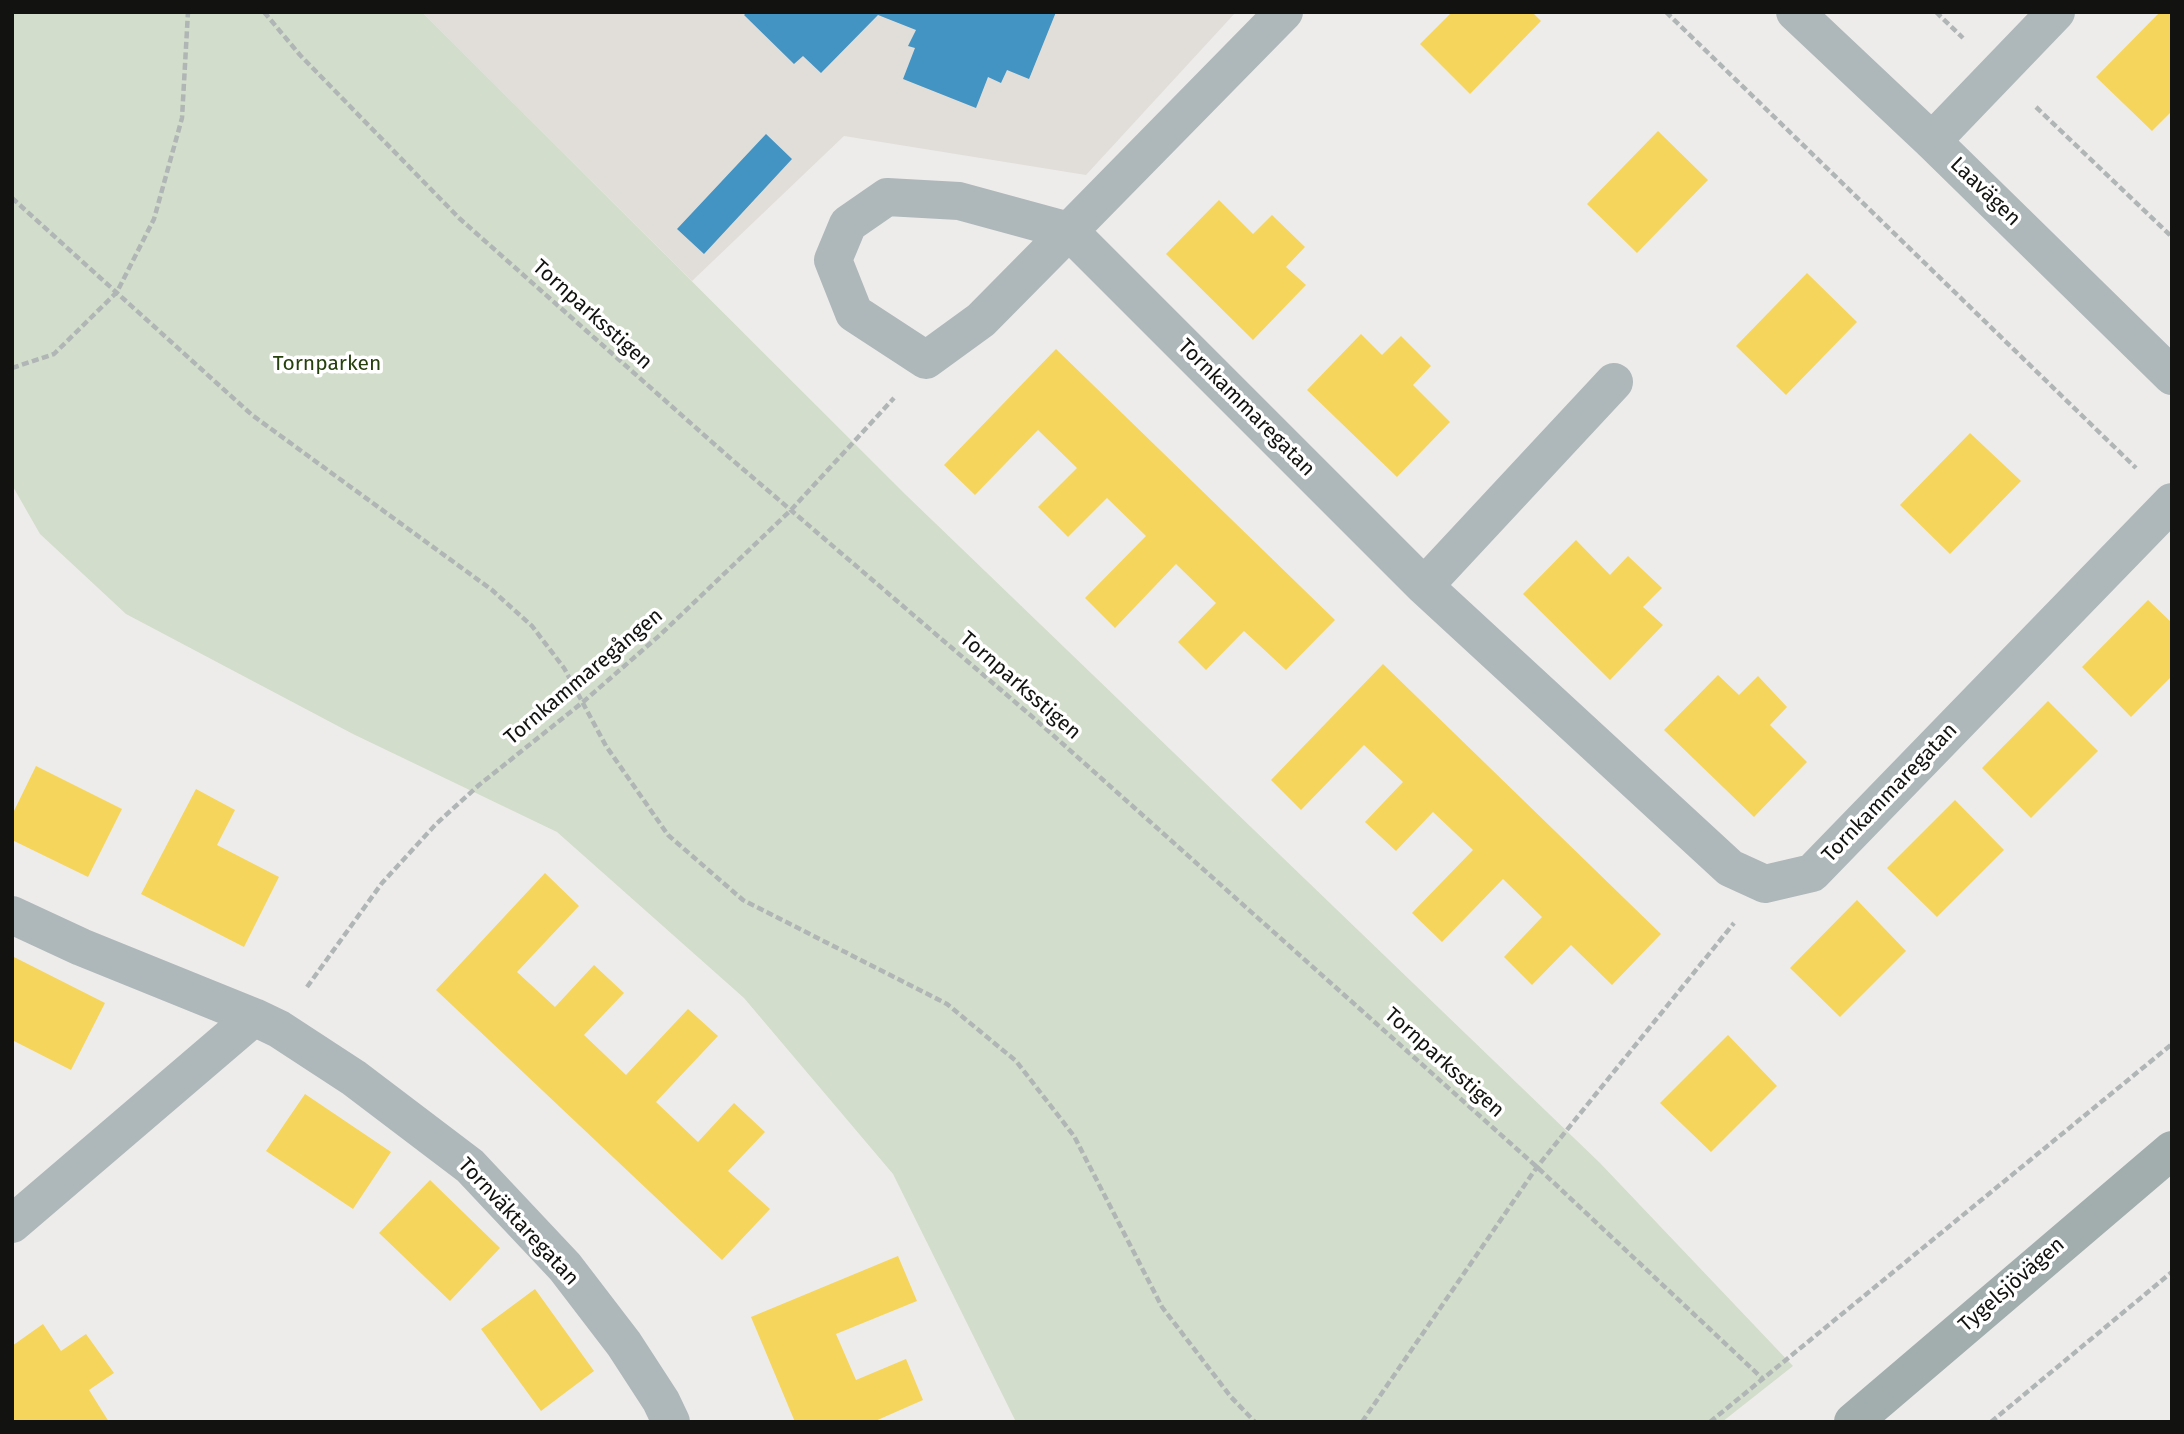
<!DOCTYPE html>
<meta charset="utf-8">
<style>
body{margin:0}
#map{position:relative;width:2184px;height:1434px;overflow:hidden;background:#edecea;font-family:"Fira Sans",sans-serif}
canvas{display:block}
.frame{position:absolute;inset:0;border:14px solid #121210;pointer-events:none}
</style>
<div id="map">
<canvas width="2184" height="1434"></canvas>
<div class="frame"></div>
</div>
<script>
const g = document.querySelector('canvas').getContext('2d');
g.lineJoin = 'round';
function fillPath(path, color) {
  g.fillStyle = color;
  g.fill(path, 'evenodd');
}
function strokePath(path, color, width, dash) {
  g.strokeStyle = color;
  g.lineWidth = width;
  g.lineCap = dash ? 'butt' : 'round';
  g.setLineDash(dash || []);
  g.stroke(path);
}
function label(font, color, halo, rows, align = 'center') {
  g.font = font + ' "Fira Sans",sans-serif';
  g.lineWidth = 7;
  g.setLineDash([]);
  g.textBaseline = 'middle';
  g.strokeStyle = halo;
  g.fillStyle = color;
  for (const [text, x, y, turn = 0] of rows) {
    g.save();
    g.translate(x, y);
    g.rotate((+turn || 0) * Math.PI / 180);
    g.textAlign = isNaN(turn) ? turn : align;
    if (halo) g.strokeText(text, 0, 0);
    g.fillText(text, 0, 0);
    g.restore();
  }
}
fillPath(new Path2D(`
 M 422,12 L 1236,12 L 1086,175 L 844,136 L 692,281 Z`), '#e1ded9');
fillPath(new Path2D(`
 M 12,12 L 422,12 L 906,495 L 1600,1163 L 1793,1366 L 1722,1422 L 1016,1422 L 893,1174 L 744,998 L 557,832 L 353,734 L 126,614 L 40,534 L 12,485 Z`), '#d3ddcb');
fillPath(new Path2D(`
 M 1452,12 L 1532,12 L 1541,21 L 1470,94 L 1420,44 Z
 M 2160,12 L 2172,12 L 2172,111 L 2152,131 L 2096,77 Z
 M 1658,131 L 1708,180 L 1637,253 L 1587,204 Z
 M 1219,200 L 1253,234 L 1272,215 L 1305,247 L 1286,267 L 1306,285 L 1253,340 L 1166,254 Z
 M 1807,273 L 1857,322 L 1786,395 L 1736,346 Z
 M 1361,334 L 1382,355 L 1401,336 L 1431,366 L 1413,385 L 1450,422 L 1397,477 L 1307,390 Z
 M 1056,349 L 1335,620 L 1286,670 L 1244,631 L 1206,670 L 1178,642 L 1216,603 L 1176,564 L 1115,628 L 1085,598 L 1146,536 L 1107,498 L 1068,537 L 1038,507 L 1077,468 L 1038,430 L 975,495 L 944,465 Z
 M 1970,433 L 2021,481 L 1950,554 L 1900,505 Z
 M 1576,540 L 1610,575 L 1628,556 L 1662,588 L 1643,607 L 1663,625 L 1610,680 L 1523,594 Z
 M 2148,600 L 2172,623 L 2172,676 L 2131,717 L 2082,667 Z
 M 1383,664 L 1661,934 L 1612,985 L 1571,945 L 1532,985 L 1504,957 L 1542,917 L 1503,879 L 1442,942 L 1412,913 L 1473,850 L 1433,812 L 1396,851 L 1365,822 L 1403,782 L 1364,745 L 1301,810 L 1271,780 Z
 M 1718,675 L 1739,695 L 1758,676 L 1787,707 L 1770,725 L 1807,762 L 1754,817 L 1664,730 Z
 M 2048,701 L 2098,751 L 2031,818 L 1982,768 Z
 M 36,766 L 122,809 L 88,877 L 12,840 L 12,815 Z
 M 196,789 L 235,810 L 217,845 L 279,877 L 244,947 L 141,894 Z
 M 1955,800 L 2004,850 L 1937,917 L 1887,868 Z
 M 545,873 L 579,906 L 517,972 L 555,1007 L 594,965 L 624,993 L 584,1035 L 626,1075 L 688,1009 L 718,1036 L 656,1102 L 698,1142 L 734,1103 L 765,1132 L 728,1171 L 770,1209 L 722,1260 L 436,990 Z
 M 1857,900 L 1906,951 L 1840,1017 L 1790,968 Z
 M 12,956 L 105,1003 L 71,1070 L 12,1040 Z
 M 1728,1035 L 1777,1086 L 1711,1152 L 1660,1103 Z
 M 305,1094 L 391,1152 L 353,1209 L 266,1151 Z
 M 430,1180 L 500,1248 L 450,1301 L 379,1233 Z
 M 898,1256 L 917,1301 L 836,1334 L 856,1380 L 906,1359 L 923,1400 L 873,1422 L 795,1422 L 751,1317 Z
 M 535,1289 L 594,1371 L 541,1411 L 481,1329 Z
 M 43,1324 L 61,1351 L 86,1334 L 114,1373 L 89,1390 L 109,1422 L 14,1422 L 12,1346 Z`), '#f6d55c');
fillPath(new Path2D(`
 M 747,12 L 1056,12 L 1029,79 L 1007,70 L 1001,83 L 988,77 L 976,108 L 903,79 L 915,48 L 908,46 L 916,30 L 878,15 L 821,73 L 803,56 L 794,64 L 744,15 Z
 M 766,134 L 792,159 L 704,254 L 677,229 Z`), '#4393c3');
strokePath(new Path2D(`
 M 264,12 L 300,55 L 459,218 L 730,458 L 1036,720 L 1537,1167 L 1763,1379
 M 1666,12 L 2136,468
 M 1936,12 L 1963,38
 M 2036,107 L 2172,237
 M 12,198 L 252,415 L 492,590 L 532,626 L 564,668 L 606,746 L 668,835 L 743,900 L 947,1004 L 1016,1061 L 1074,1136 L 1162,1307 L 1231,1397 L 1255,1422
 M 12,368 L 54,354 L 117,292 L 154,219 L 182,118 L 188,12
 M 307,987 L 382,883 L 436,824 L 479,785 L 583,702 L 660,635 L 791,510 L 894,398
 M 1362,1422 L 1537,1167 L 1734,923
 M 1710,1422 L 2172,1044
 M 1991,1422 L 2172,1272`), '#b0b5b5', 4.5, [7, 3.5]);
strokePath(new Path2D(`
 M 1284,12 L 1069,231 L 1424,586 L 1730,868 L 1765,884 L 1812,873 L 2172,502
 M 1795,12 L 1932,141 L 2172,376
 M 1932,141 L 2056,12
 M 887,197 L 959,201 L 1069,231 L 981,320 L 926,360 L 854,313 L 833,260 L 848,224 Z
 M 1424,586 L 1614,382
 M 12,915 L 81,947 L 254,1017 L 279,1029 L 354,1078 L 470,1166 L 565,1267 L 624,1344 L 661,1401 L 671,1422
 M 12,1224 L 254,1017`), '#aeb7b9', 38);
strokePath(new Path2D(`
 M 1853,1422 L 2172,1150`), '#a2adae', 38);
label('21px', '#121210', '#fff', [
 ["Laavägen",1985,192,44],
 ["Tornparksstigen",592,315,42],
 ["Tornkammaregatan",1246,408,45],
 ["Tornkammaregången",584,677,-40],
 ["Tornparksstigen",1020,686,41],
 ["Tornkammaregatan",1890,793,-46],
 ["Tornparksstigen",1444,1063,42],
 ["Tornväktaregatan",518,1222,47],
 ["Tygelsjövägen",2012,1285,-41]
]);
label('21px', '#27410d', '#fff', [
 ["Tornparken",327,364]
]);
</script>
